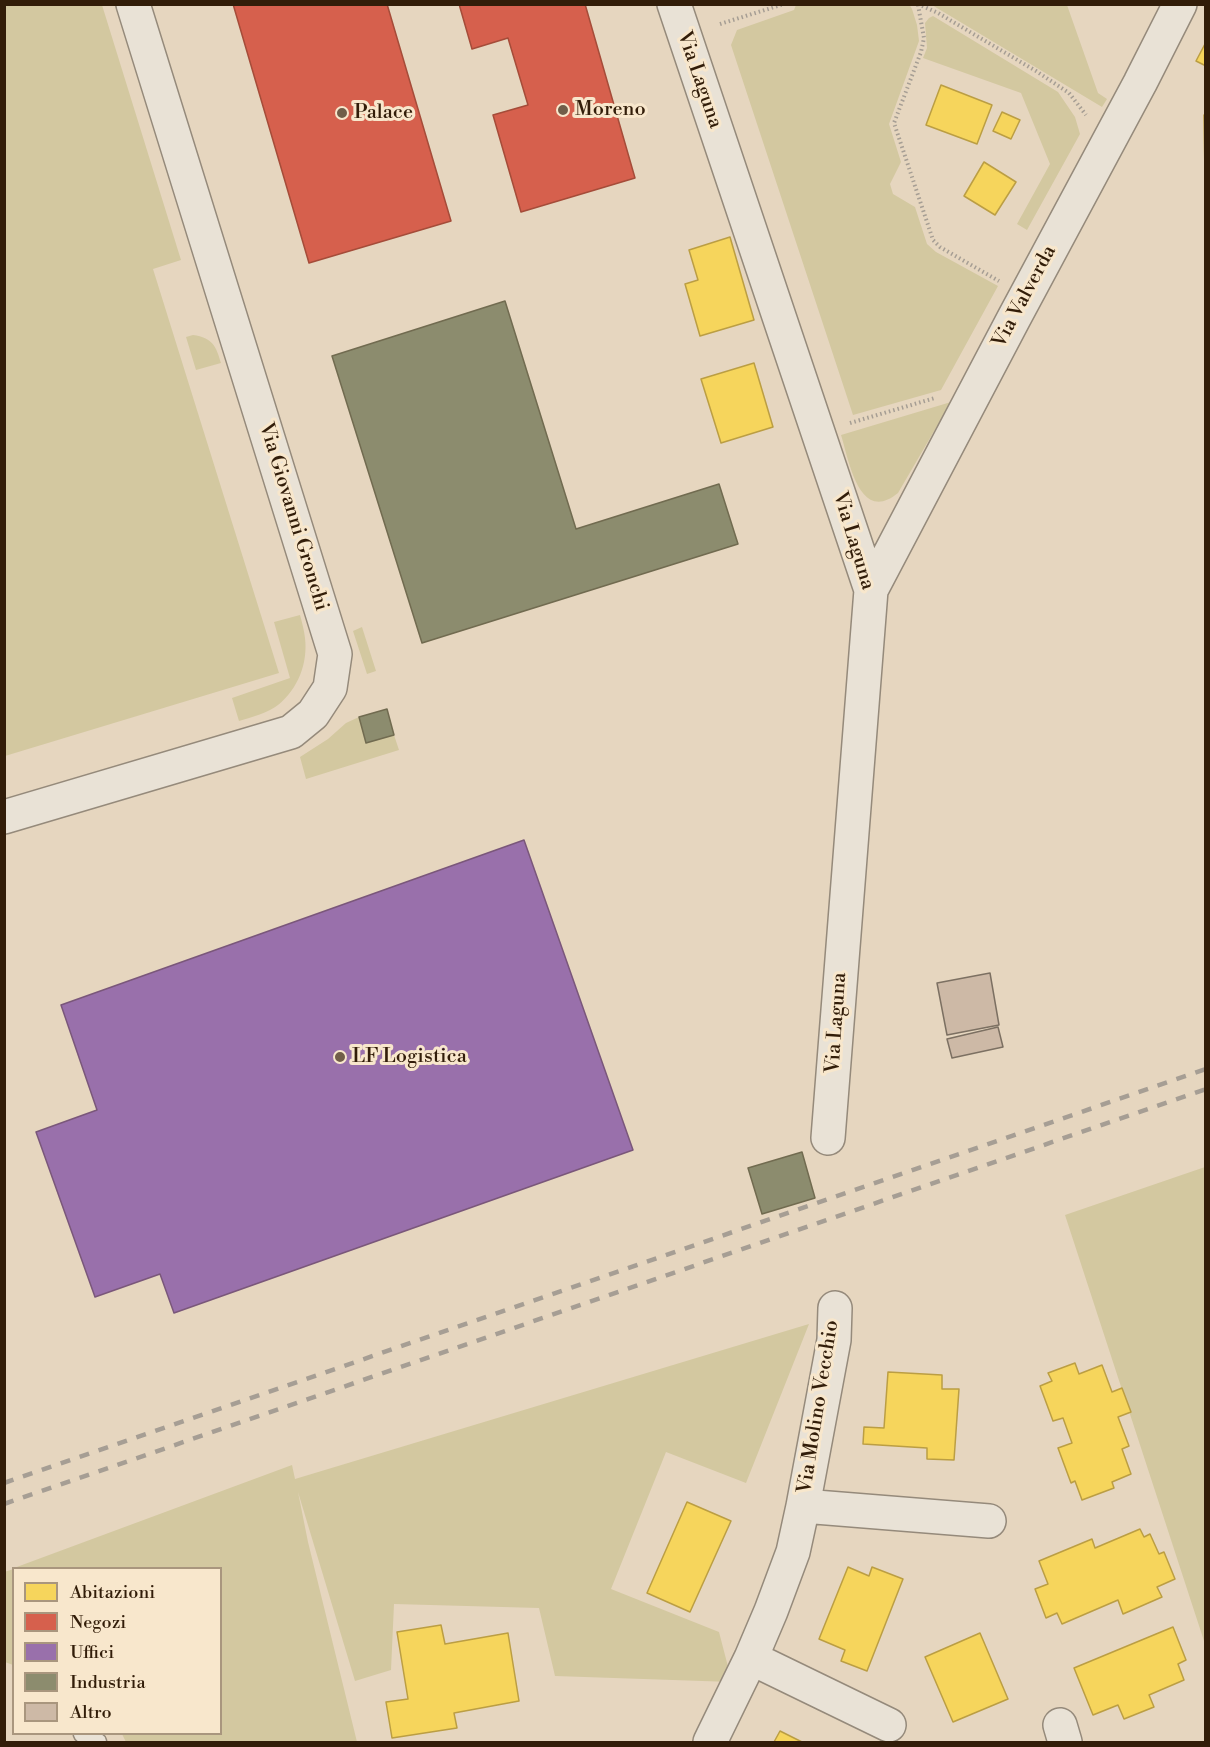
<!DOCTYPE html>
<style>
body{margin:0}
#map{position:relative;width:1210px;height:1747px;overflow:hidden;background:#e6d6bf;font-family:"Libre Bodoni",serif}
canvas{display:block}
.frame{position:absolute;inset:0;border:6px solid #321d09;pointer-events:none}
.legend{position:absolute;left:12px;top:1567px;width:210px;height:168px;box-sizing:border-box;background:#f8e7cc;border:2px solid #a9967e;margin:0;padding:8px 10px;list-style:none;font-size:18px;color:#321d09}
.legend li{display:flex;align-items:center;gap:12px;height:30px}
.legend b{width:30px;border:2px solid #a9967e}
</style>
<div id="map">
<canvas width="1210" height="1747"></canvas>
<div class="frame"></div>
<ul class="legend">
<li><b style="height:16px;background:#f6d55c"></b>Abitazioni</li>
<li><b style="height:16px;background:#d6604d"></b>Negozi</li>
<li><b style="height:16px;background:#9970ab"></b>Uffici</li>
<li><b style="height:16px;background:#8c8c6e"></b>Industria</li>
<li><b style="height:16px;background:#cdb9a6"></b>Altro</li>
</ul>
</div>
<script>
const g = document.querySelector('canvas').getContext('2d');
g.lineJoin = 'round';
function fillPath(path, color) {
  g.fillStyle = color;
  g.fill(path, 'evenodd');
}
function strokePath(path, color, width, dash) {
  g.strokeStyle = color;
  g.lineWidth = width;
  g.lineCap = dash ? 'butt' : 'round';
  g.setLineDash(dash || []);
  g.stroke(path);
}
function label(font, color, halo, rows, align = 'center') {
  g.font = font + ' "Libre Bodoni",serif';
  g.lineWidth = 6;
  g.setLineDash([]);
  g.textBaseline = 'middle';
  g.strokeStyle = halo;
  g.fillStyle = color;
  for (const [text, x, y, turn = 0] of rows) {
    g.save();
    g.translate(x, y);
    g.rotate((+turn || 0) * Math.PI / 180);
    g.textAlign = isNaN(turn) ? turn : align;
    if (halo) g.strokeText(text, 0, 0);
    g.fillText(text, 0, 0);
    g.restore();
  }
}
fillPath(new Path2D(`
 M 5,4 L 102,5 L 181,260 L 153,269 L 279,673 L 5,756 Z
 M 909,4 L 912,9 L 917,25 L 919,41 L 889,124 L 901,162 L 890,184 L 893,194 L 915,207 L 927,244 L 936,252 L 998,286 L 941,390 L 853,415 L 731,45 L 737,30 L 794,10 L 796,5 Z
 M 932,5 L 1067,5 L 1098,93 L 1107,99 L 1102,107 Z
 M 933,16 L 1058,92 L 1075,117 L 1080,134 L 1027,230 L 1017,224 L 1050,164 L 1021,93 L 923,58 L 927,48 L 925,23 L 929,18 Z
 M 193,335 C 213,338 216,346 221,363 L 196,370 L 186,337 Z
 M 951,402 L 898,493 C 859,525 849,460 841,435 Z
 M 300,615 C 302,622 304,630 305,638 C 308,663 298,689 278,705 C 268,713 252,717 239,721 L 232,698 L 290,678 L 274,622 Z
 M 362,627 L 376,671 L 367,674 L 353,631 Z
 M 359,717 L 366,743 L 394,735 L 399,750 L 306,779 L 300,757 L 328,739 L 346,723 Z
 M 1205,1167 L 1205,1641 L 1204,1641 L 1065,1215 Z
 M 809,1324 L 746,1483 L 666,1452 L 611,1589 L 719,1632 L 732,1682 L 555,1676 L 539,1608 L 394,1604 L 391,1670 L 355,1681 L 298,1492 L 308,1542 L 357,1742 L 126,1742 L 122,1734 L 220,1734 L 220,1568 L 14,1568 L 292,1465 L 295,1479 Z
 M 14,1569 L 14,1665 L 13,1665 L 5,1662 L 4,1572 Z`), '#d3c8a0');
const homes = new Path2D(`
 M 1206,42 L 1206,66 L 1196,61 Z
 M 941,85 L 992,105 L 977,144 L 926,125 Z
 M 1002,112 L 1020,120 L 1011,139 L 993,131 Z
 M 1204,115 L 1206,115 L 1206,175 L 1205,175 Z
 M 984,162 L 1016,182 L 995,215 L 964,196 Z
 M 730,237 L 754,320 L 700,336 L 685,284 L 698,280 L 689,250 Z
 M 754,363 L 773,427 L 721,443 L 701,379 Z
 M 1075,1363 L 1079,1374 L 1102,1365 L 1112,1392 L 1122,1388 L 1131,1412 L 1118,1417 L 1129,1446 L 1122,1449 L 1131,1474 L 1112,1482 L 1114,1488 L 1082,1500 L 1075,1481 L 1071,1483 L 1058,1448 L 1072,1443 L 1063,1418 L 1053,1421 L 1040,1386 L 1052,1381 L 1048,1373 Z
 M 888,1372 L 942,1375 L 942,1389 L 959,1389 L 954,1460 L 927,1459 L 927,1448 L 863,1444 L 864,1427 L 884,1428 Z
 M 687,1502 L 731,1521 L 690,1612 L 647,1593 Z
 M 1140,1529 L 1144,1537 L 1150,1534 L 1159,1554 L 1164,1552 L 1175,1579 L 1157,1587 L 1162,1597 L 1123,1614 L 1118,1600 L 1062,1624 L 1057,1613 L 1046,1618 L 1035,1589 L 1048,1584 L 1039,1561 L 1092,1539 L 1095,1548 Z
 M 848,1567 L 869,1576 L 872,1567 L 903,1579 L 867,1671 L 841,1661 L 845,1650 L 819,1639 Z
 M 441,1625 L 445,1644 L 508,1633 L 519,1701 L 454,1713 L 457,1728 L 392,1738 L 386,1702 L 408,1699 L 397,1632 Z
 M 1173,1627 L 1186,1660 L 1178,1664 L 1184,1680 L 1149,1695 L 1154,1707 L 1124,1719 L 1118,1705 L 1093,1715 L 1074,1668 Z
 M 980,1633 L 1008,1699 L 953,1722 L 925,1657 Z
 M 780,1731 L 802,1742 L 774,1742 Z`);
fillPath(homes, '#f6d55c');
strokePath(homes, '#bb9e43', 1.5);
const shops = new Path2D(`
 M 233,4 L 387,4 L 451,221 L 309,263 Z
 M 459,4 L 585,4 L 635,178 L 521,212 L 493,115 L 528,105 L 508,38 L 472,49 Z`);
fillPath(shops, '#d6604d');
strokePath(shops, '#a54c39', 1.5);
const offices = new Path2D(`
 M 524,840 L 633,1150 L 174,1313 L 160,1274 L 95,1297 L 36,1132 L 97,1110 L 61,1005 Z`);
fillPath(offices, '#9970ab');
strokePath(offices, '#7a577a', 1.5);
const industry = new Path2D(`
 M 505,301 L 576,529 L 719,484 L 738,544 L 422,643 L 332,356 Z
 M 387,709 L 394,735 L 366,743 L 359,717 Z
 M 802,1152 L 815,1198 L 762,1214 L 748,1168 Z`);
fillPath(industry, '#8c8c6e');
strokePath(industry, '#716b50', 1.5);
const building = new Path2D(`
 M 990,973 L 999,1025 L 947,1035 L 937,983 Z
 M 998,1027 L 1003,1047 L 952,1058 L 947,1039 Z`);
fillPath(building, '#cdb9a6');
strokePath(building, '#7c7062', 1.5);
const service = new Path2D(`
 M 83,1734 L 97,1742`);
const minor = new Path2D(`
 M 674,4 L 871,590 L 828,1138
 M 871,590 L 1014,318 L 1140,83 L 1180,4
 M 4,817 L 291,732 L 313,714 L 330,688 L 335,654 L 133,4
 M 803,1506 L 989,1521
 M 751,1658 L 889,1725
 M 1060,1725 L 1065,1742
 M 710,1742 L 751,1658 L 771,1611 L 793,1552 L 803,1506 L 834,1340 L 835,1308`);
strokePath(service, '#958a7b', 21);
strokePath(minor, '#958a7b', 36);
strokePath(new Path2D(`
 M 918,4 L 938,13 L 1036,71 L 1069,93 L 1086,115
 M 918,5 L 924,38 L 921,52 L 894,123 L 933,240 L 940,247 L 999,281
 M 720,24 L 784,4
 M 850,423 L 935,398`), '#a69e94', 4, [1.5, 3]);
strokePath(service, '#e9e2d6', 18);
strokePath(minor, '#e9e2d6', 33);
strokePath(new Path2D(`
 M 4,1483 L 1206,1069
 M 4,1504 L 1206,1089`), '#a69e94', 4.5, [10, 10]);
for (const [x, y, r, color] of [
 [563,110,6,"#715e49"],
 [342,113,6,"#715e49"],
 [340,1057,6,"#715e49"]
]) {
  const dot = new Path2D();
  dot.arc(x, y, r, 0, 2 * Math.PI);
  g.fillStyle = color;
  g.fill(dot);
  strokePath(dot, '#f8e7cc', 2);
}
label('20px', '#321d09', '#f8e7cc', [
 ["Via Laguna",699,80,71],
 ["Via Valverda",1025,297,-62],
 ["Via Giovanni Gronchi",293,517,73],
 ["Via Laguna",853,541,73],
 ["Via Laguna",837,1023,-86],
 ["Via Molino Vecchio",819,1407,-81]
]);
label('20px', '#321d09', '#f8e7cc', [
 ["Moreno",575,110],
 ["Palace",354,113],
 ["LF Logistica",352,1057]
], 'left');
</script>
